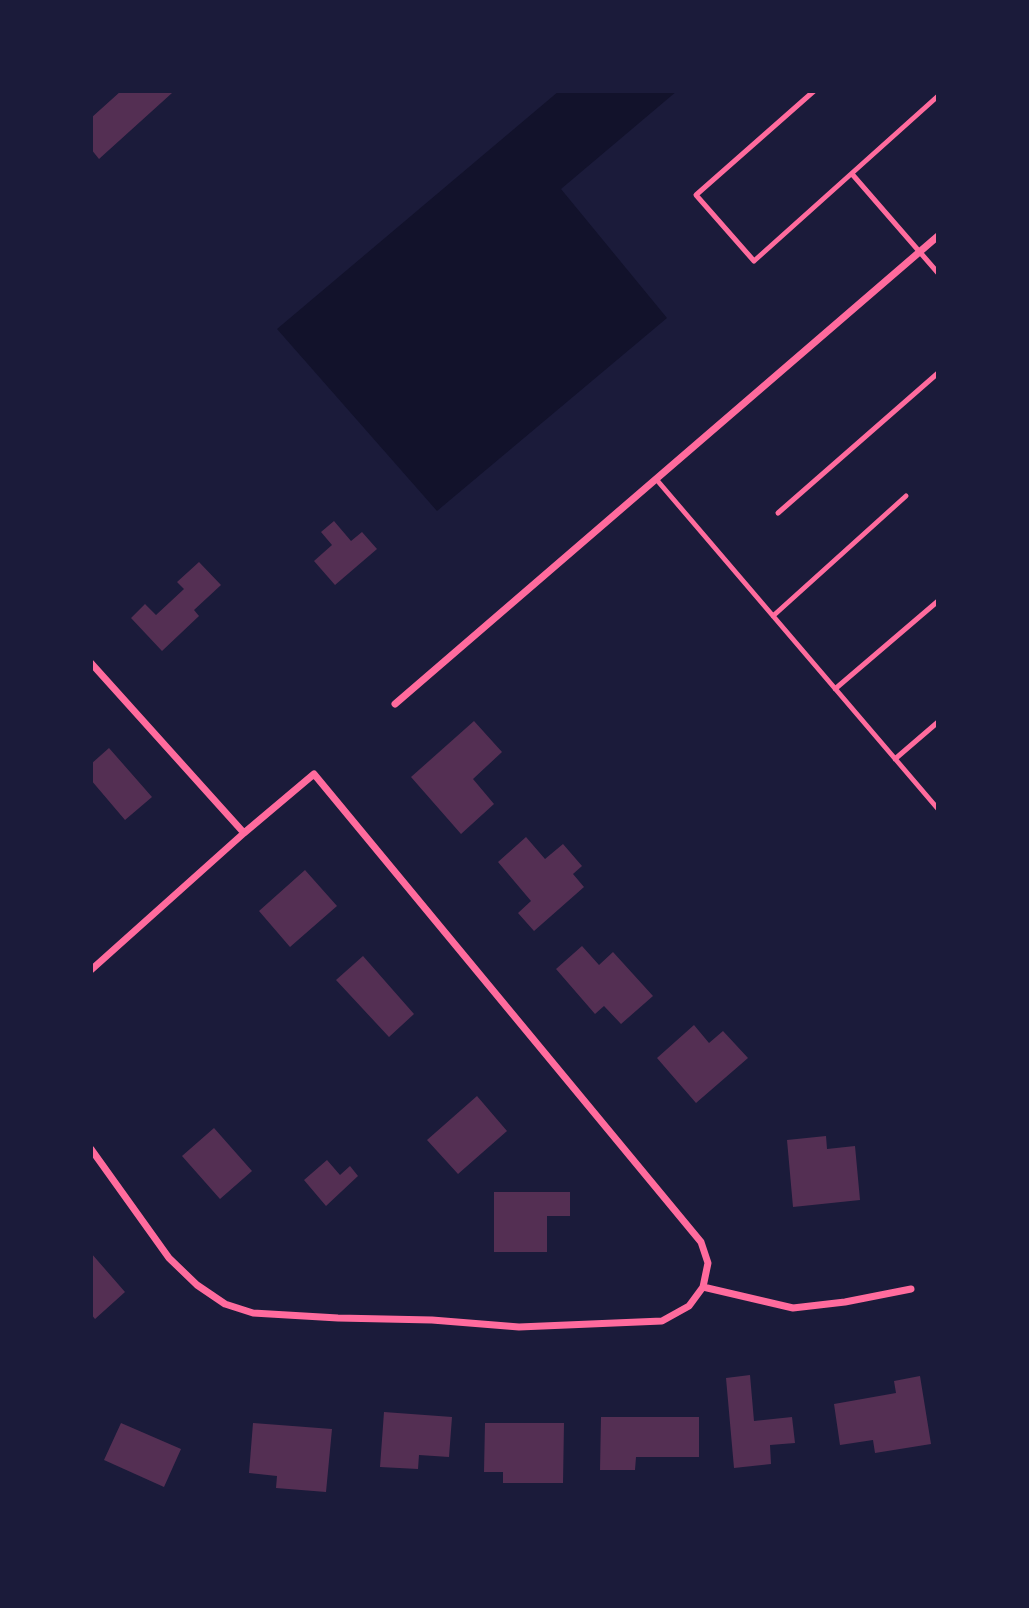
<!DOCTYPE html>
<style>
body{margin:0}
#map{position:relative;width:1029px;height:1608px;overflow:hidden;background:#1b1b3a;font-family:"Archivo Narrow",sans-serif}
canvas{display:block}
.frame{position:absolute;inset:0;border:93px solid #1b1b3a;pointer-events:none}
</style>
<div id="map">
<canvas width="1029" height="1608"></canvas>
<div class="frame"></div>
</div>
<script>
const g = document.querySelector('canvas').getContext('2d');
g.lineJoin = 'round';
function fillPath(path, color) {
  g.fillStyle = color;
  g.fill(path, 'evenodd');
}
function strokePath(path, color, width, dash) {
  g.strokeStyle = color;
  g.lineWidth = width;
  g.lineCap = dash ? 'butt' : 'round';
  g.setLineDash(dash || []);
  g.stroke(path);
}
fillPath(new Path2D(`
 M 559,91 L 677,91 L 561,189 L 667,318 L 437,511 L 277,329 Z`), '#12122b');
fillPath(new Path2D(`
 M 121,91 L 170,91 L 172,93 L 99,159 L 91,149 L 91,118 Z
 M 334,521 L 351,541 L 362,532 L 377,549 L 335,585 L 314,561 L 332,545 L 321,532 Z
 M 199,562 L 221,585 L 194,610 L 199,616 L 162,651 L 131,618 L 145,604 L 156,615 L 184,589 L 177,582 Z
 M 474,721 L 502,752 L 473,779 L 494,804 L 461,834 L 411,777 Z
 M 109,748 L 152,797 L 125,820 L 91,780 L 91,764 Z
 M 526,837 L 545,859 L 563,844 L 582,866 L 573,874 L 584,887 L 534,931 L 518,913 L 531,901 L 498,862 Z
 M 305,870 L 337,906 L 290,947 L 259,911 Z
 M 582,946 L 599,965 L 613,952 L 653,996 L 621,1024 L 604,1006 L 595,1014 L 556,969 Z
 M 363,956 L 414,1014 L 389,1037 L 336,980 Z
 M 694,1025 L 709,1043 L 723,1031 L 748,1058 L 696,1103 L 657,1058 Z
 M 477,1096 L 507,1131 L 458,1174 L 427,1140 Z
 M 214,1128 L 252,1171 L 220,1199 L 182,1156 Z
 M 826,1136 L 827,1149 L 855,1146 L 860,1200 L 793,1207 L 787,1140 Z
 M 327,1160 L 340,1175 L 350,1166 L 358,1176 L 326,1206 L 304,1180 Z
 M 494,1192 L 570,1192 L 570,1216 L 547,1216 L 547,1252 L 494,1252 Z
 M 91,1253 L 125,1292 L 95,1319 L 91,1314 Z
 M 750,1375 L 754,1421 L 792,1417 L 795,1443 L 770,1445 L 771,1464 L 734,1468 L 726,1378 Z
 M 920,1376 L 931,1444 L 875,1453 L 873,1440 L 840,1445 L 834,1404 L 896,1393 L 894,1381 Z
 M 384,1412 L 452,1417 L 449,1457 L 419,1455 L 418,1469 L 380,1467 Z
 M 601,1417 L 699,1417 L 699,1457 L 636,1457 L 635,1470 L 600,1470 Z
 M 121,1423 L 181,1449 L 164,1487 L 104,1460 Z
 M 253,1423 L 332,1429 L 326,1492 L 276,1488 L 277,1476 L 249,1473 Z
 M 485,1423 L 564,1423 L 563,1483 L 503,1483 L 503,1472 L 484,1472 Z`), '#542f53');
strokePath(new Path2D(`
 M 814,91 L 696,195 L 754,261 L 938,96
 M 852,174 L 938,273
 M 656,479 L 938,809
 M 778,513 L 938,373
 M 773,616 L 906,496
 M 835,689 L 938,601
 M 895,759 L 938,722`), '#ff6b9d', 5);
strokePath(new Path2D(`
 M 91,663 L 244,833
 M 395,704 L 938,236
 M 91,970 L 244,833 L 314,774 L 701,1242 L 708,1263 L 703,1287
 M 91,1149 L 169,1258 L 197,1285 L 225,1304 L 253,1313 L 338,1318 L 432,1320 L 519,1327 L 662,1321 L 689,1306 L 703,1287 L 793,1308 L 845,1302 L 911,1289`), '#ff6b9d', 7);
</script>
